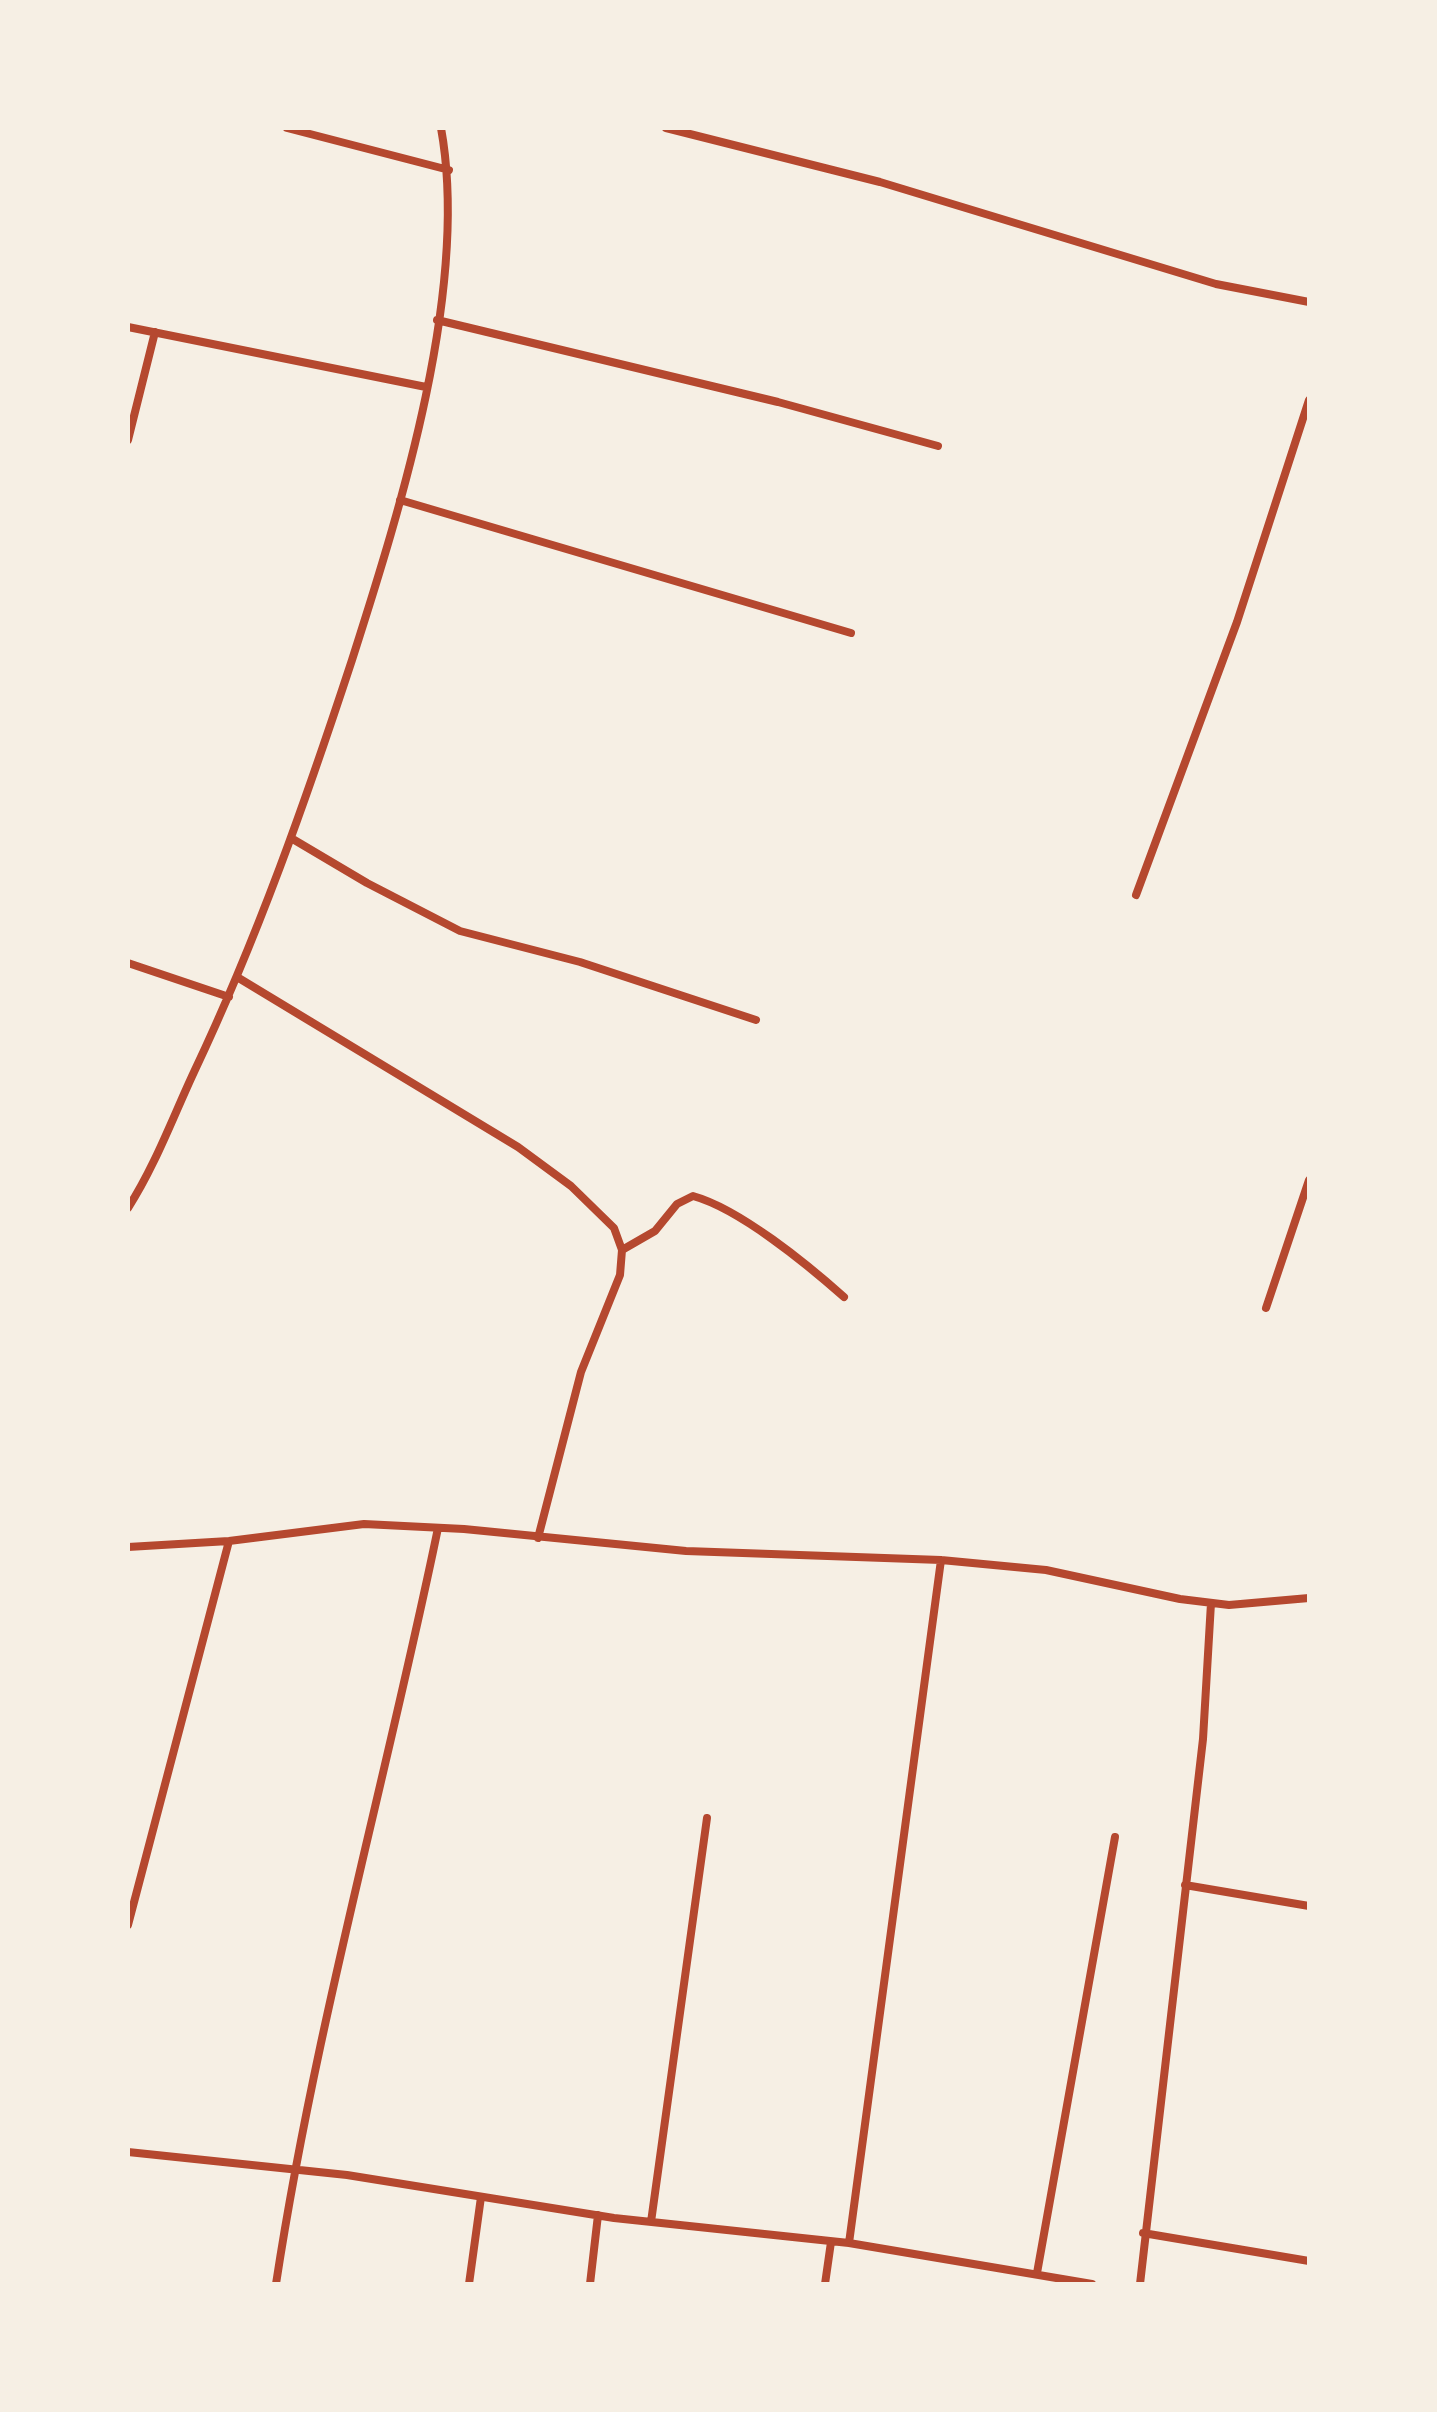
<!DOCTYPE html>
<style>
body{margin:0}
#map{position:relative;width:1437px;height:2412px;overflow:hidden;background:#f6efe4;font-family:"Noto Serif",serif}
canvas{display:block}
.frame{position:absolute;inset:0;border:130px solid #f6efe4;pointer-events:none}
</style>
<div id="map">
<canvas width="1437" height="2412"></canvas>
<div class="frame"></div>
</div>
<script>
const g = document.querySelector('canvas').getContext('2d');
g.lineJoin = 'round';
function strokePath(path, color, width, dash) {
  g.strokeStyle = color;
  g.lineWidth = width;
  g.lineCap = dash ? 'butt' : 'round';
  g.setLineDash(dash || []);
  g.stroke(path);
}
strokePath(new Path2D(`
 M 287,128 L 449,170
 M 666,128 L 880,182 L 1216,284 L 1309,302
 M 437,320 L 778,402 L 938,446
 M 128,327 L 426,387
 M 128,440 L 155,332
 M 400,500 L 851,633
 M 291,838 L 367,883 L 460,931 L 580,962 L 756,1020
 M 1136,895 L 1237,622 L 1309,400
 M 128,963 L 229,997
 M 237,977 L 518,1147 L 571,1186 L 614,1228 L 622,1250 L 620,1275 L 581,1372 L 538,1538
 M 128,1208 C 155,1166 173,1117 194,1072 C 257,939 306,800 352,660 C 401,507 470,287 441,128
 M 622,1250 L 655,1231 L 677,1204 L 693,1196 C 740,1209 808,1265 844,1297
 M 1266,1308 L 1309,1180
 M 128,1547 L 229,1541 L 364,1524 L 464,1529 L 686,1551 L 941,1560 L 1046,1570 L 1180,1599 L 1229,1605 L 1309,1598
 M 1185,1885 L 1309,1906
 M 128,1925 L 229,1541
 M 128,2152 L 347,2175 L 614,2218 L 849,2243 L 1092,2284
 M 651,2222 L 707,1818
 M 1143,2233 L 1309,2261
 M 849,2243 L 941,1560
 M 1037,2273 L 1115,1837
 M 276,2284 C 315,2028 386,1780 438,1528
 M 469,2284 L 481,2197
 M 590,2284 L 598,2215
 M 825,2284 L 831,2242
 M 1140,2284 L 1203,1739 L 1211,1603`), '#b5482f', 8);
</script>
